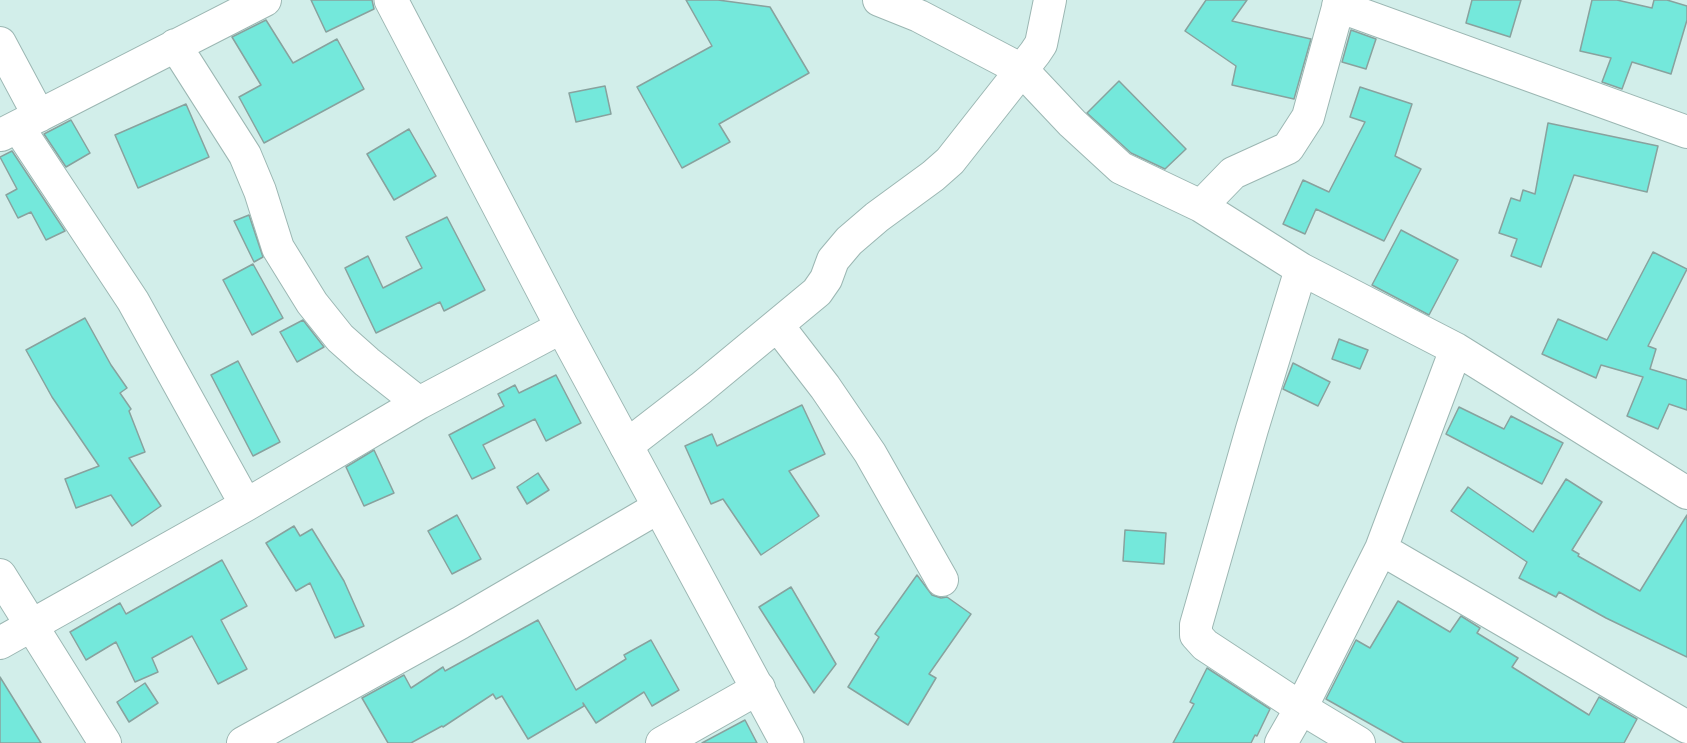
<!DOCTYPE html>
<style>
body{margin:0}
canvas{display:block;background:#d2eeea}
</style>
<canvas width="1687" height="743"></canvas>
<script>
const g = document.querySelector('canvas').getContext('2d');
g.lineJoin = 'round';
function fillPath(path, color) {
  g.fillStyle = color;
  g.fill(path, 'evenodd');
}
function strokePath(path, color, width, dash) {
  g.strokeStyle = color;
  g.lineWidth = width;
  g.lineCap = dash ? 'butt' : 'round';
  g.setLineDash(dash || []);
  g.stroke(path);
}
const building = new Path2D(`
 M 311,0 L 372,0 L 374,9 L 326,32 Z
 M 686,0 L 718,0 L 770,7 L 809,73 L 719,124 L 730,142 L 682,168 L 637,87 L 712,46 Z
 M 1206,0 L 1247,0 L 1232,21 L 1311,39 L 1294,99 L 1232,85 L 1236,66 L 1185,31 Z
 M 1472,0 L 1521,0 L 1510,37 L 1466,23 Z
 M 1592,0 L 1617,0 L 1652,8 L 1654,0 L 1667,0 L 1687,6 L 1687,20 L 1671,74 L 1632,62 L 1622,89 L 1602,82 L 1611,58 L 1580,51 Z
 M 266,20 L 293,63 L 337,39 L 364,89 L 264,143 L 239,97 L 261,85 L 232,37 Z
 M 1351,30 L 1376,39 L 1366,69 L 1342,62 Z
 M 1119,81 L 1186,149 L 1165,169 L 1131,153 L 1087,113 Z
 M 605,86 L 611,114 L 576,122 L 569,93 Z
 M 1360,87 L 1412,104 L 1395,156 L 1421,169 L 1384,241 L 1316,209 L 1305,234 L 1283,224 L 1303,180 L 1329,192 L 1365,122 L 1350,117 Z
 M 186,104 L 209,157 L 138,188 L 115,135 Z
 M 71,120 L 90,153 L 66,167 L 44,134 Z
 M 1548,123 L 1658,146 L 1647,192 L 1574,175 L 1541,267 L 1511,256 L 1517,239 L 1499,233 L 1511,198 L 1520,201 L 1523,190 L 1535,194 Z
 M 409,129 L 436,176 L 394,200 L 367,154 Z
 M 12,151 L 65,231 L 46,240 L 31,212 L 18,218 L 6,195 L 17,189 L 0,157 Z
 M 249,215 L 263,257 L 254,262 L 234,221 Z
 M 447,217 L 485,290 L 444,311 L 440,302 L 376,333 L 345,268 L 368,256 L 383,288 L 422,268 L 406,237 Z
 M 1401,230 L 1458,260 L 1429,315 L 1372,285 Z
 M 1653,252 L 1687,269 L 1648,346 L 1656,349 L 1650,369 L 1687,380 L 1687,410 L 1669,404 L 1658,429 L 1627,416 L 1643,377 L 1601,365 L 1596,378 L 1542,354 L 1558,319 L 1607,340 Z
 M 253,264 L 283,318 L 252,335 L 223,280 Z
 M 85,318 L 111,365 L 127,388 L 120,393 L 131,409 L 129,411 L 145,452 L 129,458 L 161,506 L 132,526 L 111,495 L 76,508 L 65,479 L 99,466 L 52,397 L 26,350 Z
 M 303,320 L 324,347 L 297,362 L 280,332 Z
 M 1339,339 L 1368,350 L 1360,369 L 1332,359 Z
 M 238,361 L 280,442 L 253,456 L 211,375 Z
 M 1293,363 L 1330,382 L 1318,406 L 1283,389 Z
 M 556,375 L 581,423 L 546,441 L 535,419 L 483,445 L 495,468 L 472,479 L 449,435 L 504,406 L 498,394 L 515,385 L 519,393 Z
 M 802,405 L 825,454 L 789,471 L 819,516 L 761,555 L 723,499 L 711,504 L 685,446 L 712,434 L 717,446 Z
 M 1459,407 L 1504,429 L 1511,416 L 1563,443 L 1542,484 L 1446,434 Z
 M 374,450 L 394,493 L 364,506 L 346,467 Z
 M 538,473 L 549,490 L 527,504 L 517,487 Z
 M 1566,479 L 1602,502 L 1572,550 L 1579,554 L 1578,556 L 1640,591 L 1687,515 L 1687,657 L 1606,618 L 1559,592 L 1556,597 L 1519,578 L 1527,562 L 1451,511 L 1468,487 L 1533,532 Z
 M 457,515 L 481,559 L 452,574 L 428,531 Z
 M 294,526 L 300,536 L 312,529 L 344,581 L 364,626 L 335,638 L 310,583 L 296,591 L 266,543 Z
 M 1125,530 L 1166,533 L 1164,564 L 1123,561 Z
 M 222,560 L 247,606 L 221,620 L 247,669 L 218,684 L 192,636 L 152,658 L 158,672 L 135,682 L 116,642 L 86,660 L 70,632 L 120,603 L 126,614 Z
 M 917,575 L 932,595 L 941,598 L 947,597 L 971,614 L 929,674 L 936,678 L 908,725 L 848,687 L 879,637 L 875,634 Z
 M 791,587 L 836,664 L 814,693 L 759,607 Z
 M 1398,601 L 1450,632 L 1461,616 L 1480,628 L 1477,633 L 1518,658 L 1512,667 L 1589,715 L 1599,697 L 1637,719 L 1624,743 L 1404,743 L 1326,699 L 1356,640 L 1370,648 Z
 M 538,620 L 576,690 L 626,659 L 624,655 L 651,640 L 679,690 L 652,706 L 644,692 L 596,723 L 583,703 L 584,706 L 528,739 L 502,696 L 496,699 L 493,694 L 443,727 L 442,726 L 411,743 L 388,743 L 362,698 L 404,675 L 411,688 L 443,667 L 445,671 Z
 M 1207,668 L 1270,709 L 1257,736 L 1255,735 L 1251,743 L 1173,743 L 1194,704 L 1190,702 Z
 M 0,677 L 41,743 L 0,743 Z
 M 145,683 L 158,703 L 129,722 L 117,702 Z
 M 745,720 L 757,743 L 702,743 Z`);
fillPath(building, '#74e8db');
strokePath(building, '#88a29e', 1.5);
const minor = new Path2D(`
 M 879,0 L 919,16 L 1022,70 L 1072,123 L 1121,168 L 1201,206 L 1301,269 L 1456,349 L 1687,493
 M 1338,6 L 1687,132
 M 0,43 L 39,116
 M 175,45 L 245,155 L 260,191 L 278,248 L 312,303 L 340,338 L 367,362 L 419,403
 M 18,127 L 133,301 L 246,505
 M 1,135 L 265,0
 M 1201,206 L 1233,173 L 1288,148 L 1308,117 L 1340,0
 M 1301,269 L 1252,429 L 1196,625 L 1196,635 L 1205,645 L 1301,708 L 1359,743
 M 778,326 L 825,387 L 870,453 L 942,580
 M 626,446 L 701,388 L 817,292 L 826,279 L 833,260 L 849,241 L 877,217 L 933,176 L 950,161 L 1035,53 L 1041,44 L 1050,0
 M 1381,549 L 1687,727
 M 0,575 L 105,743
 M 0,643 L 246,505 L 419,403 L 562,327
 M 243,743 L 460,623 L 659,507
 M 662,743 L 759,688
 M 1281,743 L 1301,708 L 1381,549 L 1456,349`);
const tertiary = new Path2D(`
 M 391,0 L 562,327 L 787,743`);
strokePath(minor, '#9cb7b3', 34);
strokePath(tertiary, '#9cb7b3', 35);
strokePath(minor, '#fff', 32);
strokePath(tertiary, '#fff', 33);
</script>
